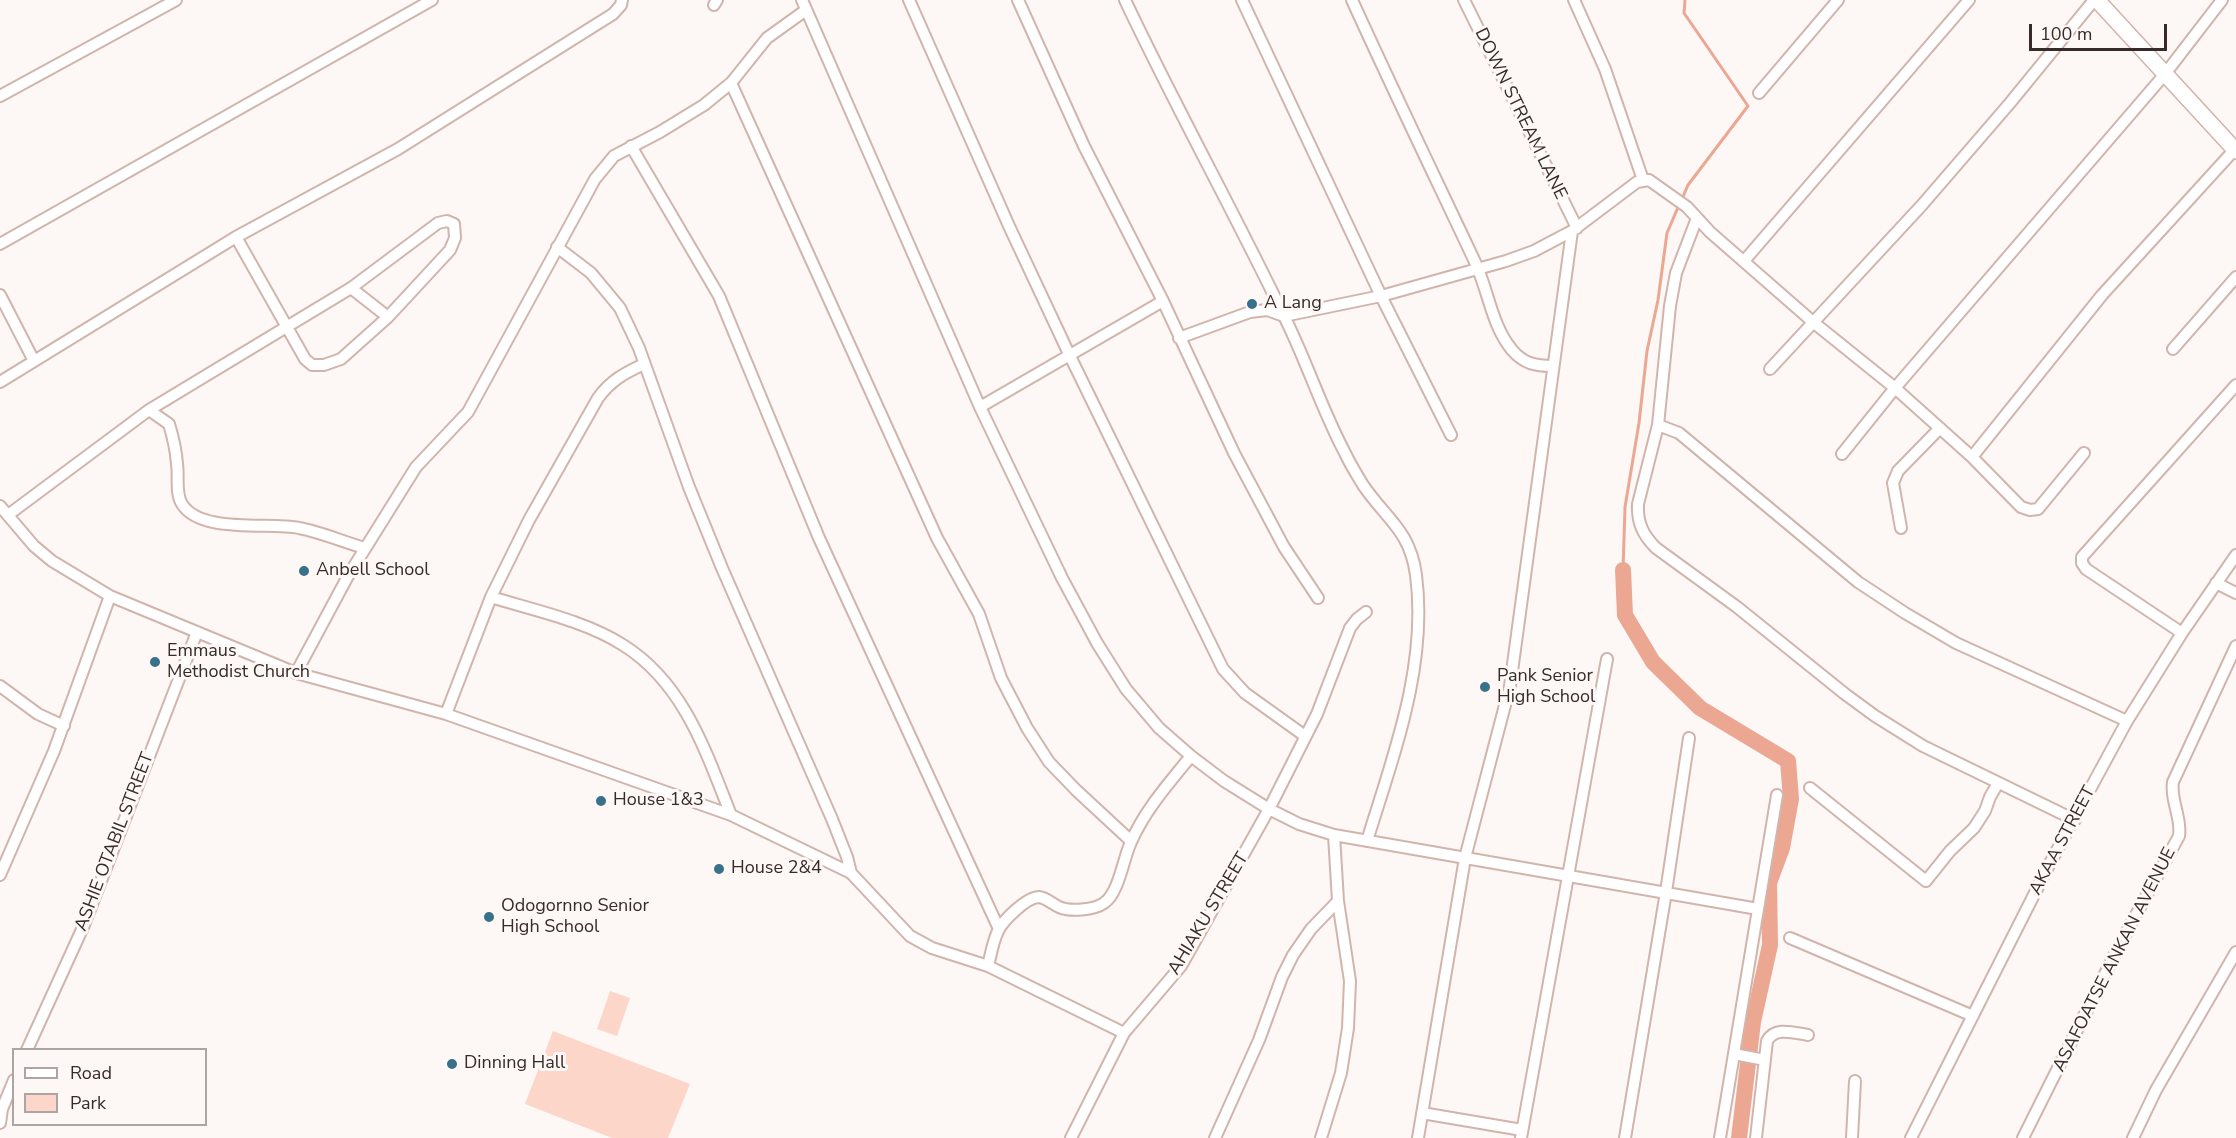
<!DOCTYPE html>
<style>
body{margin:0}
#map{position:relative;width:2236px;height:1138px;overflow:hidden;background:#fdf7f5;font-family:"Nunito Sans",sans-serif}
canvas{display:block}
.legend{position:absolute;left:12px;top:1048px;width:195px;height:78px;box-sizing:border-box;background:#fdf7f5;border:2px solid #ada5a3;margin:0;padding:8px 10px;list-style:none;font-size:18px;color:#362b28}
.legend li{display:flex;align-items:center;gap:12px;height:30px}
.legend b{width:30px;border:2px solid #ada5a3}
.scale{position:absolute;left:2029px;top:24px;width:138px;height:27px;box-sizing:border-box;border:3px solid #362b28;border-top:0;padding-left:8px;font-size:18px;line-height:21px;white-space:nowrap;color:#362b28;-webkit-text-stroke:4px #fdf7f5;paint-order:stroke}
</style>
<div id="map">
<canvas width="2236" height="1138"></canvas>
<ul class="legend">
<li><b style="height:8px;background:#fff"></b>Road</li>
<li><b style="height:16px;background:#fdd6ca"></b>Park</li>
</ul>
<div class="scale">100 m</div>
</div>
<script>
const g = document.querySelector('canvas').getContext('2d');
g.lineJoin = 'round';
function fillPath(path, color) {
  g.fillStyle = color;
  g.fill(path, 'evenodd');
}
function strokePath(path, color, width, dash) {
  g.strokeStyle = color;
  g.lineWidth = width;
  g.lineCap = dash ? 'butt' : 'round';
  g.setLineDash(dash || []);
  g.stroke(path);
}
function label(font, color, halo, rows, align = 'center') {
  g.font = font + ' "Nunito Sans",sans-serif';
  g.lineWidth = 6;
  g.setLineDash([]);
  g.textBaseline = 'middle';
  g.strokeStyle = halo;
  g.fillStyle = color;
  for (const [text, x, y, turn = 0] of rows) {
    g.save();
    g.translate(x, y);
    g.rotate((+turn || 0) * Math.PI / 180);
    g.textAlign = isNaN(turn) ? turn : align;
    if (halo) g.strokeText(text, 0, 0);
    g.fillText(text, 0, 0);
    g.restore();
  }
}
fillPath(new Path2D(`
 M 610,991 L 630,998 L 617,1036 L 597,1029 Z
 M 553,1031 L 690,1084 L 668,1138 L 612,1138 L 525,1104 Z`), '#fdd6ca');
strokePath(new Path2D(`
 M 1682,199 L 1688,185 L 1748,106 L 1684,13 L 1685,0
 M 1623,570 L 1625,507 L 1639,423 L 1647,351 L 1658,300 L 1667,233 L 1679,205`), '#eca793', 3);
strokePath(new Path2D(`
 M 1623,570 L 1625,615 L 1653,662 L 1700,708 L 1788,761 L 1791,799 L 1782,848 L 1769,883 L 1770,945 L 1753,1022 L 1739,1138`), '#eca793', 16);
const minor = new Path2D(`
 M 802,0 L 980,407 L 1062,578 L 1097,643 L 1126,689 L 1159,728 L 1191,756 L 1224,781 L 1269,809 L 1299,824 L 1334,835 L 1758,909
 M 909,0 L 1009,226 L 1069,354 L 1223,669 L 1245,693 L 1305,736
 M 1018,0 L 1084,146 L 1163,301 L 1234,453 L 1284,547 L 1318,598
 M 1125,0 C 1175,106 1232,208 1283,314 C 1306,359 1321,408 1345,453 C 1350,464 1357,475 1363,485 C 1386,519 1410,530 1416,575 C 1428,666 1393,756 1367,841
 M 1242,0 L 1381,296 L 1451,435
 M 1352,0 C 1392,88 1434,175 1475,262 C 1489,292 1491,324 1512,350 C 1524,364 1536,366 1553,366
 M 1464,0 L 1577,228
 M 1574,0 L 1605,69 L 1643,180
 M 714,5 L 717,0
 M 731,83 L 937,538 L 979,614 L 1001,678 L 1027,728 L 1049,762 L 1076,790 L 1131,841
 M 1759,93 L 1838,0
 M 0,96 L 176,0
 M 631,146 L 719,296 L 819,538 L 999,929
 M 0,244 L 432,0
 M 557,247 L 591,273 L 620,308 L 639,348 L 689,487 L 722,568 L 832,819 L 847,857 L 851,873
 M 1744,261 L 1969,0
 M 351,288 L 388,317
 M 0,295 L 34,361
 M 1179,338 L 1250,312 L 1267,310 L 1284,316 L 1381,296 L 1506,261 L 1534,251 L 1572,231 L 1637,182 L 1649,180 L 1687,207 L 1710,232 L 1813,322 L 1895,388 L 1972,457 L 2021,507 L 2030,510 L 2038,509 L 2084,453
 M 2173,349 L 2236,277
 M 1770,369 L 1922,205 L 2010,103 L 2094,0
 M 0,382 L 236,237 L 398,149 L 613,14 L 621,5 L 622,0
 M 980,407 L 1163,301
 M 149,410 L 169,424 C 173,437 176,450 177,464 C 179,476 175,494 182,504 C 200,534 270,522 299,528 C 321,532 343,542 365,548
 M 1658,425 L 1670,306 L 1676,273 L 1697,218
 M 1842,454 L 1895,388 L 2165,74 L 2222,0
 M 1972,457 L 2102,295 L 2236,148
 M 0,506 L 34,546 L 52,561 L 110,596 L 296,673 L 446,714 L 731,815 L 851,873 L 910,936 L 932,948 L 988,966 L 1124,1033
 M 8,515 L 149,410 L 351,288 L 438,223 L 447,221 L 454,224 L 455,238 L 450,250 L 388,317 L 341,359 L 324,365 L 312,365 L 305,359 L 236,237
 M 1901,528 L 1893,483 L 1898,471 L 1940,428
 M 2216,583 L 2236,593
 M 491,597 L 529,520 L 598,398 C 611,380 625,373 644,364
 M 2182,633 L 2086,569 L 2082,563 L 2082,557 L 2236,385
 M 296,673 L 348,576 L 416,467 L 468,412 L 595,179 L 614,156 L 660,132 L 704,105 L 731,83 L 767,38 L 806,10
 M 0,686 L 38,714 L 64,726
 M 446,714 L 491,597 C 533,610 586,621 623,645 C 684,683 706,752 731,815
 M 1810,788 L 1926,881 L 1950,851 L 1974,828 L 1985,811 L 1990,797 L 1998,783
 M 2075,820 L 1923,746 L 1875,716 L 1845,694 L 1737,607 L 1656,548 C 1643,535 1637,523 1638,504 L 1658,425 L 1679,433 L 1858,582 L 1905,613 L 1956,643 L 2127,721
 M 0,875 L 54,751 L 110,596
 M 1790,938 L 1973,1016
 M 988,966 C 991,954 993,941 998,931 C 1003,920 1027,897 1039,897 C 1047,898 1052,904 1059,907 C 1070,912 1094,910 1104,903 C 1119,893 1123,859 1131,842 C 1145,810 1169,783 1191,756
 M 27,1050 L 84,925 L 197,632
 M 1734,1054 L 1765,1060
 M 1422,1113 L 1522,1130
 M 0,1123 L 2,1109 L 14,1080
 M 1071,1138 L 1124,1033 L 1181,966 L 1269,809 L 1317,714 L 1350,628 L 1357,619 L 1366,612
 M 1215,1138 L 1259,1040 L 1282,977 L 1293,955 L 1311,929 L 1338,901
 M 1321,1138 L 1341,1073 L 1348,1028 L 1350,981 L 1338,901 L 1334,835
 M 1418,1138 L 1465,858 L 1510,686 L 1572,231
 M 1521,1138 L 1607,659
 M 1625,1138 L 1666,892 L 1689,738
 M 1720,1138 L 1777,795
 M 1756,1138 L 1767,1041 C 1775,1026 1794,1033 1808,1035
 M 1852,1138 L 1855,1081
 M 1911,1138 L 2049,865 L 2127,721 L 2182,633 L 2236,555
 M 2023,1138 L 2118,948 L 2179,836 C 2182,817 2170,801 2173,782 L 2236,646
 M 2133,1138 L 2156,1090 L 2236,952`);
const secondary = new Path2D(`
 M 2097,0 L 2236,151`);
strokePath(minor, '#d1b5ad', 14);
strokePath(secondary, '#d1b5ad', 18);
strokePath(minor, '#fff', 10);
strokePath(secondary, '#fff', 15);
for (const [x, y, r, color] of [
 [1252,304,6,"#39718b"],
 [304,571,6,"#39718b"],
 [155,662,6,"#39718b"],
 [1485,687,6,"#39718b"],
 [601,801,6,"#39718b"],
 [719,869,6,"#39718b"],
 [489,917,6,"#39718b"],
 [452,1064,6,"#39718b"]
]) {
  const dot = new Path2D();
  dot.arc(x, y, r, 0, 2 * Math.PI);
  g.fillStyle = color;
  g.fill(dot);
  strokePath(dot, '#fdf7f5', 2);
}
label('18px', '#362b28', '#fdf7f5', [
 ["DOWN STREAM LANE",1520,114,64],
 ["AKAA STREET",2063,841,-62],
 ["ASHIE OTABIL STREET",115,842,-69],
 ["AHIAKU STREET",1209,914,-59],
 ["ASAFOATSE ANKAN AVENUE",2115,960,-63]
]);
label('18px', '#362b28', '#fdf7f5', [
 ["A Lang",1264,304],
 ["Anbell School",316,571],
 ["Emmaus",167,652],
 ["Methodist Church",167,673],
 ["Pank Senior",1497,677],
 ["High School",1497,698],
 ["House 1&3",613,801],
 ["House 2&4",731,869],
 ["Odogornno Senior",501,907],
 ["High School",501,928],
 ["Dinning Hall",464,1064]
], 'left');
</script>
